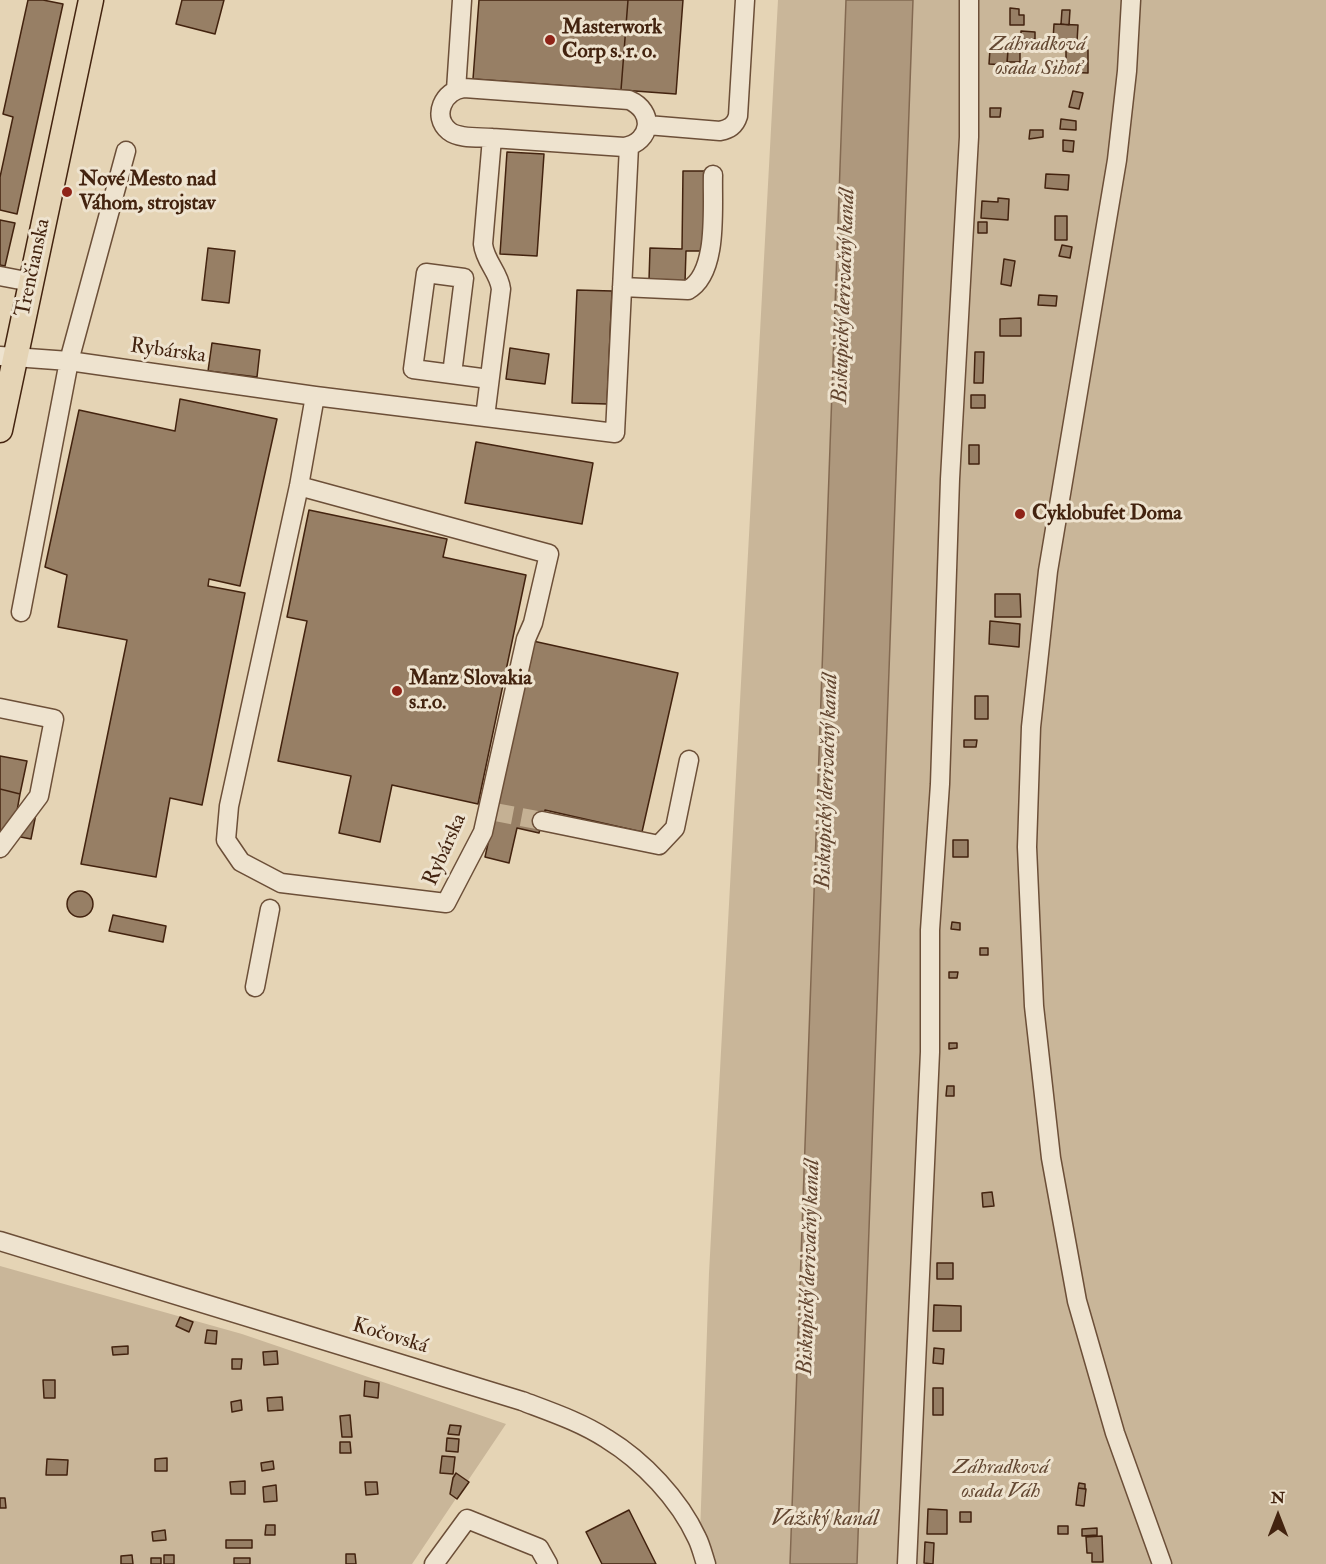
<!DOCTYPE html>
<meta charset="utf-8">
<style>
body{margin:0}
#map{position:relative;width:1326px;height:1564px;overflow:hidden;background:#e5d4b5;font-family:"IM FELL Double Pica",serif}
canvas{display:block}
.north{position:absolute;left:1248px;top:1486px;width:60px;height:60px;-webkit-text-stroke:4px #eee3cf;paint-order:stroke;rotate:0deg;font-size:16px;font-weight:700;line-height:24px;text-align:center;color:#43230f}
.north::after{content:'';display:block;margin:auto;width:21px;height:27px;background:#43230f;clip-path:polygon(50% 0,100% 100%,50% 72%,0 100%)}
</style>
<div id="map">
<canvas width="1326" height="1564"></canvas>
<div class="north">N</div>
</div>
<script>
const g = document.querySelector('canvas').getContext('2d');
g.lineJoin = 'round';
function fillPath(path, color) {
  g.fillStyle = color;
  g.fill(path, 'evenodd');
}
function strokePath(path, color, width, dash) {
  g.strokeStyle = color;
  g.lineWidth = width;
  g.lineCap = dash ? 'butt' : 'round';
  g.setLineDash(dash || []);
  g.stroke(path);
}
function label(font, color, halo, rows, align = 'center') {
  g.font = font + ' "IM FELL Double Pica",serif';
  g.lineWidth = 6;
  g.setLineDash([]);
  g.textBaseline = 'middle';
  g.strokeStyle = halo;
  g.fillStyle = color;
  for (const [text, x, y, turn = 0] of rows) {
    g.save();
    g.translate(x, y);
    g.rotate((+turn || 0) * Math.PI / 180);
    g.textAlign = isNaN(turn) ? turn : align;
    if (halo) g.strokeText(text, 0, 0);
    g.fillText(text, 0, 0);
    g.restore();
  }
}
fillPath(new Path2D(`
 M 778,0 L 846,0 L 790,1564 L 699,1564 L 709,1273 Z
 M 913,0 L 1326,0 L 1326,1564 L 857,1564 Z
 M 0,1266 L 242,1334 L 506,1424 L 412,1564 L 0,1564 Z`), '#c9b699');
const water = new Path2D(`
 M 846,0 L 913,0 L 857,1564 L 790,1564 Z`);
fillPath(water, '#ae987d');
strokePath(water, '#836951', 1.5);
const building = new Path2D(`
 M 28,0 L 43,0 L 63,4 L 17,214 L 0,210 L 0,177 L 13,117 L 3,114 Z
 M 182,0 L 224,0 L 215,34 L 176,24 Z
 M 479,0 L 628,0 L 621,90 L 473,79 Z
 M 628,0 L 683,0 L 676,94 L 621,90 Z
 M 1010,8 L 1019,9 L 1019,15 L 1024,15 L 1024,25 L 1010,25 Z
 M 1062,10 L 1070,10 L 1069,25 L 1061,24 Z
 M 1054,24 L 1078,25 L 1077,42 L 1053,40 Z
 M 1021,31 L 1035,32 L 1035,39 L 1021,39 Z
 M 1066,46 L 1080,46 L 1080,50 L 1088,50 L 1088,73 L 1066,72 Z
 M 990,49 L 1008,50 L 1007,65 L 989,64 Z
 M 1008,50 L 1020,50 L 1020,62 L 1007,62 Z
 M 1073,91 L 1083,93 L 1079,109 L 1069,107 Z
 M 990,108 L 1001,108 L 1000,117 L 990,117 Z
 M 1061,119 L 1076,121 L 1076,130 L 1060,129 Z
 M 1030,130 L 1043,130 L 1043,137 L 1029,139 Z
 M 1063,140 L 1074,141 L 1073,152 L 1063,151 Z
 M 507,152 L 544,154 L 537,256 L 500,254 Z
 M 683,171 L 706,171 L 704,251 L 686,251 L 685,282 L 649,280 L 650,248 L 682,249 Z
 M 1046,174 L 1069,175 L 1068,190 L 1045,188 Z
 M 998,198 L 1009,199 L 1008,220 L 981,218 L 982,201 L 998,202 Z
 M 1055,216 L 1067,216 L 1067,240 L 1055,240 Z
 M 0,220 L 15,223 L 5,266 L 0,265 Z
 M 978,222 L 987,222 L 987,233 L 978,233 Z
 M 1062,245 L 1072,247 L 1070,258 L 1059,256 Z
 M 208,248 L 235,251 L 229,303 L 202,300 Z
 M 1004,259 L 1015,261 L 1011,286 L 1001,284 Z
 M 577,290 L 612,291 L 607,404 L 572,403 Z
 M 1039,295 L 1057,296 L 1056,306 L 1038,305 Z
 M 1021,318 L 1021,336 L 1000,336 L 1000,319 Z
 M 212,343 L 260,350 L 257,377 L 208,371 Z
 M 510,348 L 549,354 L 545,384 L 506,379 Z
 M 975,352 L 984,352 L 983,383 L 974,383 Z
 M 971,395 L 985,395 L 985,408 L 971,408 Z
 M 180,399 L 277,419 L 240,586 L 209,579 L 208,586 L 245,593 L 202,805 L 170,798 L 156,877 L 81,864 L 127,640 L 58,627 L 67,575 L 45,567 L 79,410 L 175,431 Z
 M 476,442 L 593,463 L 582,524 L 465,503 Z
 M 969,445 L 979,445 L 979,464 L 969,464 Z
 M 309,510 L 447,539 L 443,557 L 526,575 L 478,804 L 392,785 L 380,842 L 339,833 L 351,776 L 278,761 L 307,621 L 287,617 Z
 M 995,594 L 1020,594 L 1021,617 L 995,617 Z
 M 990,621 L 1020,624 L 1019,647 L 989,644 Z
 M 533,641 L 678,673 L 642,832 L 545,810 L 539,833 L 517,828 L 509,863 L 485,857 Z
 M 975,696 L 988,696 L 988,719 L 975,719 Z
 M 964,740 L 977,740 L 976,747 L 964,747 Z
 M 0,756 L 27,761 L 20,794 L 0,789 Z
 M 0,789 L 20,794 L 17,811 L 36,814 L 31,839 L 0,833 Z
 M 953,840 L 968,840 L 968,857 L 953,857 Z
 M67 904a13 13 0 1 1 26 0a13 13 0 1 1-26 0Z
 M 113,915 L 166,926 L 163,942 L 109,931 Z
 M 952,922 L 960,923 L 960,930 L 951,929 Z
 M 980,948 L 988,948 L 988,955 L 980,955 Z
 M 949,972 L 958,972 L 957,978 L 949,978 Z
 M 949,1043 L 957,1043 L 957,1048 L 949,1049 Z
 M 947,1086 L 954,1086 L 954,1096 L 946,1096 Z
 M 992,1192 L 994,1206 L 983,1207 L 982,1193 Z
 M 937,1263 L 953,1263 L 953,1279 L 937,1279 Z
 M 934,1305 L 961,1306 L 961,1331 L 933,1331 Z
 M 180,1317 L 193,1322 L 189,1332 L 176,1326 Z
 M 207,1330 L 217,1331 L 216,1344 L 205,1343 Z
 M 128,1346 L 128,1354 L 113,1355 L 112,1347 Z
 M 934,1348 L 944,1349 L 943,1364 L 933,1363 Z
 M 277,1351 L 278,1364 L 264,1365 L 263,1352 Z
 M 232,1359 L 242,1359 L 241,1369 L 232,1369 Z
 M 43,1380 L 55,1380 L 55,1398 L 44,1398 Z
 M 365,1381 L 379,1383 L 378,1398 L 364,1396 Z
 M 933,1388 L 943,1388 L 943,1415 L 933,1415 Z
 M 282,1397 L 283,1410 L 268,1411 L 267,1398 Z
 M 241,1400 L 242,1410 L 232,1412 L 231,1402 Z
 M 350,1415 L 352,1437 L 342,1437 L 340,1416 Z
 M 450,1425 L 461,1426 L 459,1435 L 448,1434 Z
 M 447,1438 L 459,1439 L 458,1452 L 446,1451 Z
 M 340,1442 L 350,1442 L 351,1453 L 340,1453 Z
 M 442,1456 L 455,1457 L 453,1474 L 440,1473 Z
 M 167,1458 L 167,1471 L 155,1471 L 155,1459 Z
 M 47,1459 L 68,1460 L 67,1475 L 46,1475 Z
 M 273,1461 L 274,1469 L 262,1471 L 261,1463 Z
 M 456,1473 L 469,1482 L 457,1499 L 450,1494 L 453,1478 Z
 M 245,1481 L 245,1494 L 231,1494 L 230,1482 Z
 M 365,1482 L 377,1482 L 378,1494 L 366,1495 Z
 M 1079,1483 L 1085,1484 L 1085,1489 L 1078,1488 Z
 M 276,1485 L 277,1501 L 264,1502 L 263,1487 Z
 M 1078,1488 L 1086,1489 L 1084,1506 L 1076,1505 Z
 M 0,1498 L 5,1498 L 6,1508 L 0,1508 Z
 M 928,1509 L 947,1510 L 947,1534 L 927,1534 Z
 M 629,1510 L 656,1564 L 602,1564 L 586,1532 Z
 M 960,1512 L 971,1512 L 971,1522 L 960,1522 Z
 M 266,1525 L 275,1525 L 275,1535 L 265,1535 Z
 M 1058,1526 L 1068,1526 L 1068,1534 L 1058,1534 Z
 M 1097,1528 L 1097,1535 L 1082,1536 L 1082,1529 Z
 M 165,1530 L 166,1540 L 153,1541 L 152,1532 Z
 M 1102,1536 L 1103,1562 L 1092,1562 L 1092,1553 L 1087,1553 L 1086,1537 Z
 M 226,1540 L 252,1540 L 252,1548 L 226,1548 Z
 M 925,1542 L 934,1543 L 933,1564 L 924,1563 Z
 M 346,1554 L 355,1554 L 356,1564 L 346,1564 Z
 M 132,1555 L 133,1564 L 121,1564 L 121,1556 Z
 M 164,1555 L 174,1555 L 174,1564 L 164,1564 Z
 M 151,1558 L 161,1558 L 161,1564 L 151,1564 Z
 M 234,1558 L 250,1558 L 250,1564 L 234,1564 Z`);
fillPath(building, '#977f65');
strokePath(building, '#43230f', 1.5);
strokePath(new Path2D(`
 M 495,812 L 542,821`), '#c5b194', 18, [18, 9]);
const minor = new Path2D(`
 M 1131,0 L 1127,71 L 1117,160 L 1048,571 L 1031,727 L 1027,847 L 1034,1006 L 1051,1158 L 1077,1301 L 1115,1433 L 1162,1564
 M 456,90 L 462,0
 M 647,125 L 720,131 C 729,129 735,126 738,116 L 745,0
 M 0,276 L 31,282
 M 622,287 L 688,290 C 719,273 712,206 713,175
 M 0,356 L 69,361 L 315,396 L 615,433 L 629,146
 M 452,374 L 464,278 L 426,273 L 413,369 L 489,379
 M 485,417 L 501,289 C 499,272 485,262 483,244 L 492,138 L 624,147 C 652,142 655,111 629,100 L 464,88 C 444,90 431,116 449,131 C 459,139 479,137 492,138
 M 299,486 L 549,554 L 533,623 L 526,639 L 483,832 L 446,903 L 281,883 L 241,862 L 226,840 L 229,806 L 299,486 L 315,396
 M 21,612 L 69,361 L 126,151
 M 0,708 L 54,719 L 39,796 L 0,848
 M 542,821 L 659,845 L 675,828 L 689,760
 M 255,987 L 270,909
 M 0,1241 L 522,1401 C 551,1412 581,1422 607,1439 C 643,1461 679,1499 697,1538 C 701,1546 703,1555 706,1564
 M 434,1564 L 467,1519 L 539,1548 L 548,1564
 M 907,1564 L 930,1052 L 930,930 L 940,784 L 950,479 L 969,137 L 969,0`);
const major = new Path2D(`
 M 0,430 L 91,0`);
strokePath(minor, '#6c4f38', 21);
strokePath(major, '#43230f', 27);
strokePath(minor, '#eee3cf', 18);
strokePath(major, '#e5d4b5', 24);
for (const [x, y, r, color] of [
 [550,40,6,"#8f2418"],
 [67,192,6,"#8f2418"],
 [1020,514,6,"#8f2418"],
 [397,691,6,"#8f2418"]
]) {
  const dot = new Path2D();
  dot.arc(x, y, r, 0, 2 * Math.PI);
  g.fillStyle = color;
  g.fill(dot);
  strokePath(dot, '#eee3cf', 2);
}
label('bold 21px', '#43230f', '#eee3cf', [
 ["Masterwork",562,28],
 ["Corp s. r. o.",562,52],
 ["Nové Mesto nad",79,180],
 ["Váhom, strojstav",79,204],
 ["Cyklobufet Doma",1032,514],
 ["Manz Slovakia",409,679],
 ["s.r.o.",409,703]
], 'left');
label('italic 21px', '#644832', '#eee3cf', [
 ["Záhradková",1038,45],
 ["osada Sihoť",1038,69],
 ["Záhradková",1001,1468],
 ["osada Váh",1001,1492]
]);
label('21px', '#43230f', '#eee3cf', [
 ["Trenčianska",34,268,-78],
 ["Rybárska",168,352,8],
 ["Rybárska",446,850,-66],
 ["Kočovská",390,1337,17]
]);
label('italic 22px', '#634630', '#eee3cf', [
 ["Biskupický derivačný kanál",845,296,-88],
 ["Biskupický derivačný kanál",828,781,-88],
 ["Biskupický derivačný kanál",810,1267,-88],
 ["Važský kanál",825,1520]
]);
</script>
